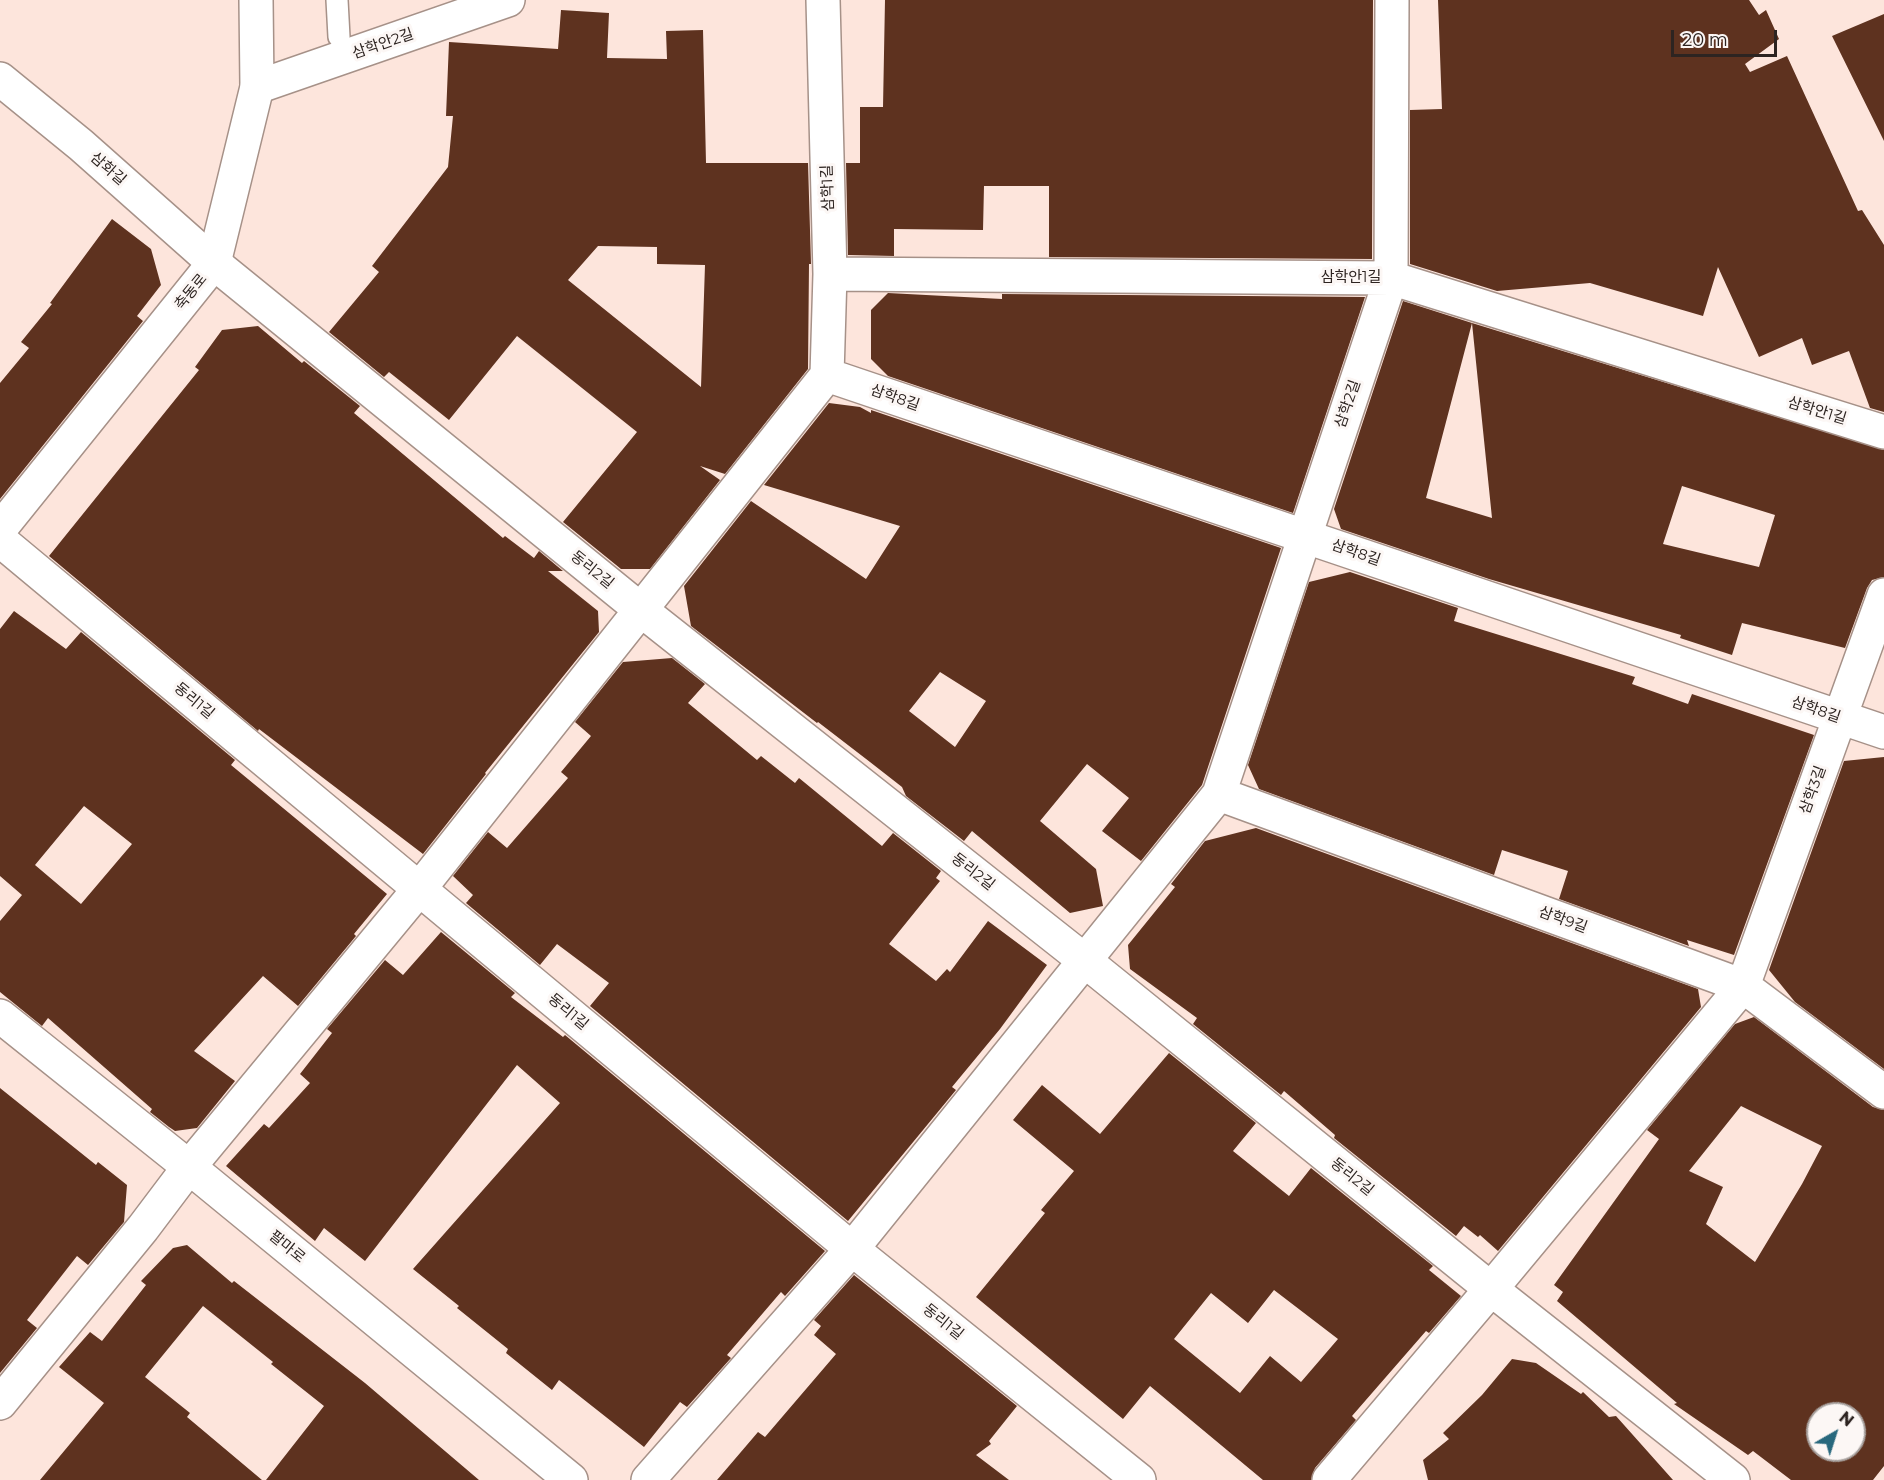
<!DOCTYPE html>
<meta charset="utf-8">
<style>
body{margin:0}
#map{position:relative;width:1884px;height:1480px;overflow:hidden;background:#fde5dc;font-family:Montserrat,sans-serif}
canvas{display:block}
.north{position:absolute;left:1806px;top:1402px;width:60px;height:60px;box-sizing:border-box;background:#fcf7f5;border:2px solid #a9a3a0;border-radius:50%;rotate:39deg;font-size:16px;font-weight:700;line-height:24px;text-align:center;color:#2d2421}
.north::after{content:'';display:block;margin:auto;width:21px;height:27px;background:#28687d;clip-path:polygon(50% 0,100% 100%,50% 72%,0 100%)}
.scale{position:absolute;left:1671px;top:30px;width:106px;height:27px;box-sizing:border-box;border:3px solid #2d2421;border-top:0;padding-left:8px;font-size:18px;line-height:21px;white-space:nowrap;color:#2d2421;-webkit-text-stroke:4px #fcf7f5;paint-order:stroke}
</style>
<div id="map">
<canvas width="1884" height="1480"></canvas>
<div class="north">N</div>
<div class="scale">20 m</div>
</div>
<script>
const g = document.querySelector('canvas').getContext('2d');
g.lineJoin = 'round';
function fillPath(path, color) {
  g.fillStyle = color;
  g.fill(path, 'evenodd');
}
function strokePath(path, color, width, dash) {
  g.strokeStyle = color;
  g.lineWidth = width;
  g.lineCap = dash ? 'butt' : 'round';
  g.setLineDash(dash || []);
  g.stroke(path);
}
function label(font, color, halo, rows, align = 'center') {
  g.font = font + ' Montserrat,"Noto Sans KR",sans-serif';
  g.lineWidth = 6;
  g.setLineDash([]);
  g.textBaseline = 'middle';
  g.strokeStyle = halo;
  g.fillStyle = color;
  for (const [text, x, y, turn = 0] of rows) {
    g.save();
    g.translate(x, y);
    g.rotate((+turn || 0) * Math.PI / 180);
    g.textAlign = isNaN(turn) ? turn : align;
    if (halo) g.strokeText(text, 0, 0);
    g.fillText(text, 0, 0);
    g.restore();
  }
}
fillPath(new Path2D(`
 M 885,0 L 1373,0 L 1372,259 L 1049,257 L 1049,186 L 984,186 L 983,230 L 894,229 L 894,256 L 848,255 L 846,163 L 860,163 L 860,107 L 883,107 Z
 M 1438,0 L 1749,0 L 1759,15 L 1766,10 L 1779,39 L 1745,64 L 1750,72 L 1787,56 L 1858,211 L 1862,210 L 1884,245 L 1884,412 L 1870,408 L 1849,351 L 1812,365 L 1802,338 L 1759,357 L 1718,267 L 1703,316 L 1590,283 L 1497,291 L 1410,264 L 1410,110 L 1442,109 Z
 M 561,10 L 609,13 L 607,58 L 667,59 L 666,31 L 703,30 L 706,163 L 808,163 L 811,264 L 809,264 L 808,369 L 725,474 L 700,466 L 720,480 L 650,569 L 621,569 L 563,522 L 637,432 L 517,336 L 449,420 L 389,372 L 384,377 L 329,332 L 379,272 L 372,266 L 448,167 L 453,116 L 446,116 L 449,42 L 558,49 ZM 598,246 L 657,247 L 657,264 L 705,265 L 701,387 L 568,280 Z
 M 1884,14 L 1884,141 L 1832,36 Z
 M 112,219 L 151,249 L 161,285 L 137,316 L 143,321 L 0,499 L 0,383 L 29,348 L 21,342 L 52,304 L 50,303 Z
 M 888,293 L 1002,299 L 1002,294 L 1365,297 L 1293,513 L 888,376 L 871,359 L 871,310 Z
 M 1403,301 L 1472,323 L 1426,498 L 1492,518 L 1472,323 L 1884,450 L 1884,577 L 1872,580 L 1867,588 L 1845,648 L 1742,623 L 1732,655 L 1680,638 L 1681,635 L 1489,579 L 1341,529 L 1334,509 ZM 1682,486 L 1775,515 L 1759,567 L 1663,544 Z
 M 258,326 L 302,363 L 304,361 L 360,406 L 354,413 L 503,538 L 505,536 L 534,558 L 539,551 L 563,571 L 548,571 L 598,611 L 599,632 L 485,773 L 486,774 L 423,854 L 259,729 L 258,731 L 49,556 L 199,370 L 195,367 L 222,330 Z
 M 829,403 L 860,407 L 871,413 L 871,410 L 1281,548 L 1202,785 L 1141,861 L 1102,831 L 1129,798 L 1087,764 L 1040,821 L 1096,869 L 1103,906 L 1070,913 L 972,831 L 964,841 L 906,796 L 902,787 L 870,762 L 818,722 L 817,723 L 691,626 L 684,586 L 751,501 L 866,579 L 900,526 L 764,485 ZM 940,672 L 986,701 L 955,747 L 909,711 Z
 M 1350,572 L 1458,608 L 1454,621 L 1635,677 L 1632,684 L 1688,704 L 1692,694 L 1814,735 L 1734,955 L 1687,940 L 1689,946 L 1559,899 L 1568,871 L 1502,850 L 1494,875 L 1259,789 L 1248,765 L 1309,582 Z
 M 14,611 L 66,649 L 81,632 L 235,760 L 231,765 L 387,894 L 354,934 L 356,936 L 298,1006 L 263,976 L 194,1051 L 235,1081 L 197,1128 L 175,1131 L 169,1127 L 150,1112 L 152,1109 L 48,1018 L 42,1026 L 0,992 L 0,921 L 22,895 L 0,876 L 0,629 ZM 84,806 L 132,844 L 81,904 L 35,865 Z
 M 672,658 L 705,684 L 688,703 L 757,760 L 761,756 L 795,783 L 799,778 L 882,846 L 893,833 L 941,871 L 936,878 L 940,881 L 889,944 L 936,981 L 947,969 L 950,972 L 988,921 L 1047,965 L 1000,1029 L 952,1087 L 956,1090 L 848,1221 L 590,1006 L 609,983 L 557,944 L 540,965 L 466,903 L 473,895 L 453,876 L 488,832 L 507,848 L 568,778 L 561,772 L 591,736 L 575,722 L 623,662 Z
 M 1884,757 L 1884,1069 L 1795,1002 L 1769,970 L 1844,761 Z
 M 1256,828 L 1698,989 L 1701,1007 L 1498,1251 L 1480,1235 L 1478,1237 L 1464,1226 L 1456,1236 L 1334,1138 L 1335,1135 L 1284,1091 L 1281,1095 L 1193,1024 L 1197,1018 L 1130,969 L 1128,945 L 1175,887 L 1171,884 L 1205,841 Z
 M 441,932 L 515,993 L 511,997 L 563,1037 L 565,1035 L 825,1251 L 785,1296 L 781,1292 L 727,1355 L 731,1358 L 687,1407 L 680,1402 L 644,1447 L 559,1380 L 552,1390 L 506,1353 L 508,1349 L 457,1308 L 459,1306 L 413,1269 L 560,1103 L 517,1065 L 365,1261 L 324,1228 L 315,1241 L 226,1166 L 264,1124 L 269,1128 L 310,1083 L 300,1074 L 332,1033 L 327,1029 L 385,960 L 403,975 Z
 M 1754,1017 L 1873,1107 L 1884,1110 L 1884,1466 L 1873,1480 L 1791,1480 L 1753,1451 L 1748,1455 L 1674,1404 L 1677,1403 L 1557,1301 L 1563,1292 L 1554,1285 L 1659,1139 L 1647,1130 L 1735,1024 ZM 1741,1106 L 1822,1146 L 1802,1184 L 1755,1262 L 1706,1224 L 1723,1187 L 1689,1171 ZM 1818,1414 L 1854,1414 L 1854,1450 L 1818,1450 Z
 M 1169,1053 L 1256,1123 L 1233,1151 L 1289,1196 L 1311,1168 L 1433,1266 L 1429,1270 L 1461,1296 L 1429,1333 L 1426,1331 L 1352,1416 L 1356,1420 L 1315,1468 L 1311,1480 L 1263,1480 L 1150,1386 L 1123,1419 L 976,1297 L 1045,1213 L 1041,1210 L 1074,1171 L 1013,1120 L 1042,1085 L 1100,1134 ZM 1274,1290 L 1338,1339 L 1301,1382 L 1270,1356 L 1240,1393 L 1174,1339 L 1211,1293 L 1248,1323 Z
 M 0,1088 L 96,1165 L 98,1162 L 127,1185 L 124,1222 L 88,1265 L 77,1256 L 27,1320 L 37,1328 L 0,1373 Z
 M 187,1245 L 232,1283 L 234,1281 L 365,1383 L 479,1480 L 266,1480 L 324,1406 L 271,1364 L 273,1362 L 203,1306 L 145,1377 L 190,1413 L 187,1417 L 262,1480 L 40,1480 L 104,1403 L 59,1367 L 90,1332 L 102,1341 L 146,1285 L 141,1281 L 173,1248 Z
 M 854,1275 L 1017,1406 L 989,1441 L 991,1444 L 976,1455 L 1009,1480 L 717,1480 L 758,1432 L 765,1437 L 836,1354 L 814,1335 L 821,1326 L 814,1320 Z
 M 1512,1359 L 1536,1363 L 1581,1394 L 1583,1392 L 1609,1417 L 1616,1416 L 1673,1480 L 1428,1480 L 1423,1460 L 1449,1439 L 1443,1433 L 1482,1395 Z`), '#5e321f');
const service = new Path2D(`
 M 337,0 L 339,37`);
const minor = new Path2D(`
 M 823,0 L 830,274 L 827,375
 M 0,79 L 81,145 L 214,263 L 641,610 L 1084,960 L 1491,1289 L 1733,1480
 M 257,87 L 508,0
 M 830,274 L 1391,278 L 1884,432
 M 827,375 L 1884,732
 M 0,540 L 852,1249 L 1139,1480
 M 1219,794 L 1743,986 L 1884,1092
 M 0,1403 L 143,1228 L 189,1167 L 420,888 L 827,375
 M 648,1480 L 852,1249 L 1219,794 L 1391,278 L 1392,0
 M 1329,1480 L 1491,1289 L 1743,986 L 1884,595`);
const tertiary = new Path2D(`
 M 0,529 L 214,263 L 257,87 L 256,0
 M 0,1016 L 189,1167 L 571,1480`);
strokePath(service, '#a69188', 24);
strokePath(minor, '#a69188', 36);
strokePath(tertiary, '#a69188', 36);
strokePath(service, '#fff', 21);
strokePath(minor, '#fff', 33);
strokePath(tertiary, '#fff', 33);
label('15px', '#2d2421', '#fcf7f5', [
 ["삼학안2길",383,44,-19],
 ["삼화길",108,169,41],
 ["삼학1길",828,188,-92],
 ["삼학안1길",1351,278],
 ["축동로",191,292,-51],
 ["삼학8길",895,398,19],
 ["삼학2길",1348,404,-71],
 ["삼학안1길",1817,411,17],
 ["삼학8길",1356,553,19],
 ["동리2길",592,570,39],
 ["동리1길",194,701,40],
 ["삼학8길",1816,710,19],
 ["삼학3길",1813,790,-70],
 ["동리2길",973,872,38],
 ["삼학9길",1563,920,20],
 ["동리1길",568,1012,40],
 ["동리2길",1352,1177,39],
 ["팔마로",287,1247,39],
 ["동리1길",943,1322,39]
]);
</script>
